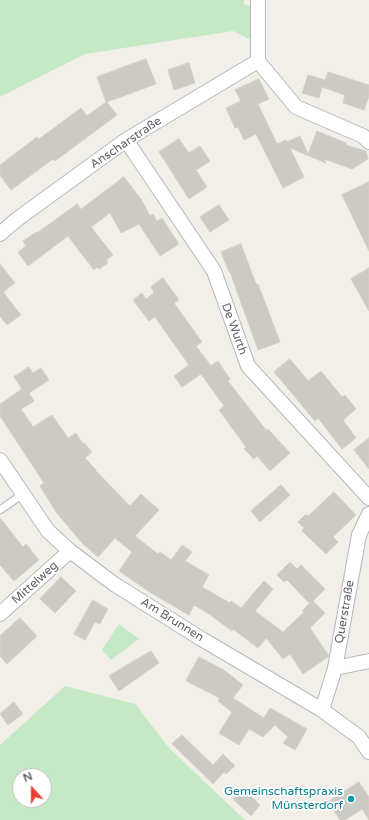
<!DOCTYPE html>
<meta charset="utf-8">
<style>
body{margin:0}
#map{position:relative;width:369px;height:820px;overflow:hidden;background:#f1efe8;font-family:"Varela Round",sans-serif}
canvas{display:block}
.north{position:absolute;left:12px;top:768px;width:40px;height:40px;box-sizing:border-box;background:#fff;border:1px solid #bfc1c3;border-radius:50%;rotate:339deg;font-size:11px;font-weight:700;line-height:16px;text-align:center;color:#5f6368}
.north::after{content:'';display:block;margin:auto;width:14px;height:18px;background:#ea4335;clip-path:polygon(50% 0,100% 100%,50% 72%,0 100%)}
</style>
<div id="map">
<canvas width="369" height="820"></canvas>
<div class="north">N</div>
</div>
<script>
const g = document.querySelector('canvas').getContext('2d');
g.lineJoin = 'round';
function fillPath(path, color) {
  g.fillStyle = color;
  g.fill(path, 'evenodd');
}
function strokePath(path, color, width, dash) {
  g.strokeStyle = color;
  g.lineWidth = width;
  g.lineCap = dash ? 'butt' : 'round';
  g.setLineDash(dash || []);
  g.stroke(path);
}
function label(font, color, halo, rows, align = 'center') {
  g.font = font + ' "Varela Round",sans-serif';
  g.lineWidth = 3.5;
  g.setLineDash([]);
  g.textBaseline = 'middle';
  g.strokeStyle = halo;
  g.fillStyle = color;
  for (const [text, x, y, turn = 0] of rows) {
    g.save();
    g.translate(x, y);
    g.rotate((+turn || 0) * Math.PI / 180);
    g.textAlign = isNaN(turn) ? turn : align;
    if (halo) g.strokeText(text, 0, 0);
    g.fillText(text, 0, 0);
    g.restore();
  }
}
fillPath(new Path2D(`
 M 0,0 L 244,0 L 244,4 L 252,7 L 251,40 L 233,31 L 85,54 L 0,97 Z
 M 119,624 L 139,639 L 111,660 L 102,650 Z
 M 65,686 L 135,704 L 170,749 L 245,820 L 0,820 L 0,745 ZM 20,776 L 44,776 L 44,800 L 20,800 Z`), '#c5e8c5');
const building = new Path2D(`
 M 146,59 L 156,84 L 107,102 L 117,115 L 55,161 L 53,159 L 11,190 L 0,175 L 0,165 L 37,137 L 39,139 L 81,108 L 87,116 L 106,102 L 97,77 Z
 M 189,63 L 195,83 L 174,90 L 168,70 Z
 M 328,72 L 369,85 L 369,96 L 364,110 L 343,103 L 345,95 L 322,87 L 319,98 L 302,93 L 308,75 L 325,80 Z
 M 259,79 L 269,99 L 258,104 L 277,144 L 286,140 L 287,142 L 300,136 L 308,154 L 317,131 L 346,143 L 346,145 L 366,151 L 368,159 L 352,169 L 324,159 L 326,163 L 290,148 L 304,177 L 283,188 L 256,134 L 244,140 L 238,127 L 235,128 L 226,108 L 241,101 L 235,90 Z
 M 179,139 L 189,153 L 200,146 L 210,161 L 196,170 L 207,187 L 189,199 L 159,152 Z
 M 124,177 L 141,199 L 150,216 L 153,214 L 157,221 L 162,218 L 179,244 L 160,256 L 139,224 L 121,233 L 110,213 L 91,227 L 113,255 L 106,260 L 108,263 L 99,269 L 97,267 L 94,270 L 68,236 L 28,266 L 18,252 L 26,246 L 23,241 L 36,232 L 37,233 L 77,204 L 81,209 Z
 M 369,182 L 369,251 L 342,195 Z
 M 219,205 L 229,220 L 210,232 L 200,217 Z
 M 241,244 L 256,284 L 258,284 L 280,342 L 258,350 L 230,272 L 229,272 L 221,252 Z
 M 0,264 L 15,283 L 3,292 L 21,315 L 7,325 L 0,316 Z
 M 369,268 L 369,311 L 351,279 Z
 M 163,278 L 179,300 L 174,303 L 202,342 L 196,346 L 211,366 L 218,361 L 230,379 L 228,381 L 266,430 L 268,429 L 290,453 L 270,471 L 257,456 L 254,459 L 244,449 L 246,447 L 219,410 L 224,406 L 201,374 L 182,387 L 174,376 L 189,365 L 155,317 L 149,321 L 133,300 L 142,293 L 146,299 L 154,293 L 151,287 Z
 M 290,359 L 308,381 L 321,371 L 342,397 L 345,395 L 356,409 L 343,420 L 356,438 L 342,449 L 318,418 L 315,421 L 274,372 Z
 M 29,367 L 33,373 L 41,368 L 49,380 L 29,393 L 34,401 L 21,409 L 33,427 L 52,415 L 68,438 L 76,433 L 83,444 L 84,443 L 92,452 L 85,458 L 96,470 L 95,470 L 130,506 L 141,494 L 159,510 L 135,536 L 158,554 L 160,552 L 171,560 L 182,545 L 192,552 L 185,561 L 209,575 L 202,587 L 230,603 L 231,601 L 241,608 L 264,581 L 273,589 L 255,611 L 283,632 L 304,612 L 302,611 L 311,602 L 310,604 L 287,580 L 284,582 L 277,575 L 290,562 L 297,569 L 301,565 L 325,589 L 313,601 L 325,613 L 310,628 L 329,656 L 328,657 L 303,674 L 290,654 L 283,659 L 266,638 L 258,648 L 233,629 L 232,631 L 209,614 L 194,605 L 189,615 L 151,593 L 119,571 L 132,552 L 115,538 L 98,557 L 83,544 L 56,512 L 40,486 L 44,483 L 0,416 L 0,404 L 22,389 L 14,377 Z
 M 369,438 L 369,469 L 354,450 Z
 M 281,485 L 290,495 L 260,522 L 251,511 Z
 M 334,492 L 356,515 L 333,537 L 338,542 L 326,554 L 302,531 L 304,528 L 298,522 L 306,514 L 308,516 Z
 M 0,518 L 23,547 L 26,544 L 39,560 L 14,581 L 0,565 Z
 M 61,577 L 76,591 L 55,613 L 40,599 Z
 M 93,600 L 108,609 L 100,624 L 95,622 L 85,640 L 74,634 Z
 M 20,618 L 37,636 L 7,664 L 0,656 L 0,636 Z
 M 151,651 L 159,663 L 119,691 L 109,676 Z
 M 199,657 L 224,670 L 243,685 L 233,698 L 264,718 L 270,708 L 307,729 L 295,750 L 283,743 L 288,737 L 275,725 L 263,737 L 249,729 L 239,745 L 219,733 L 232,712 L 218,701 L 220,698 L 186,681 Z
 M 14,702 L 23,714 L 8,725 L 0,714 Z
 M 182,735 L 213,765 L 223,754 L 235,766 L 226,774 L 224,772 L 213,784 L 172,744 Z
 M 359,782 L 369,797 L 369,820 L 362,809 L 345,820 L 340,820 L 328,802 Z
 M 242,788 L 260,805 L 251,816 L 233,799 Z`);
fillPath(building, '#cccac5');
strokePath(building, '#d6d1c6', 1);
const service = new Path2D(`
 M 0,510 L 23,494`);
const minor = new Path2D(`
 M 258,61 L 296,107 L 363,136 L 369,142
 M 258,61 L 258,0
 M 126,140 L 214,271 L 248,366 L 369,498
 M 0,234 L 16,220 L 126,140 L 258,61
 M 0,460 L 48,531 L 70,551 L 114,584 L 200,638 L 322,710 L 359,737 L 369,752
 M 0,614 L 70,551
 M 335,668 L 369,661
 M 322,710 L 335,668 L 359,535 L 369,514`);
strokePath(service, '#b5b8bc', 9);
strokePath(minor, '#b5b8bc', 16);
strokePath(service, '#fff', 7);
strokePath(minor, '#fff', 14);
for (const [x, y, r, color] of [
 [351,799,4,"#0f9aa8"]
]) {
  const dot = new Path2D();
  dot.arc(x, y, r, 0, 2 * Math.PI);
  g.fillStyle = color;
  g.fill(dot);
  strokePath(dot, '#fff', 1.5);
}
label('12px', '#5f6368', '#fff', [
 ["Anscharstraße",126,143,-34],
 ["De Wurth",234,329,70],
 ["Mittelweg",35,583,-42],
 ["Querstraße",345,612,-80],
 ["Am Brunnen",172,620,32]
]);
label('12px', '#0d838f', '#fff', [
 ["Gemeinschaftspraxis",343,792],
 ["Münsterdorf",343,806]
], 'right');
</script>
